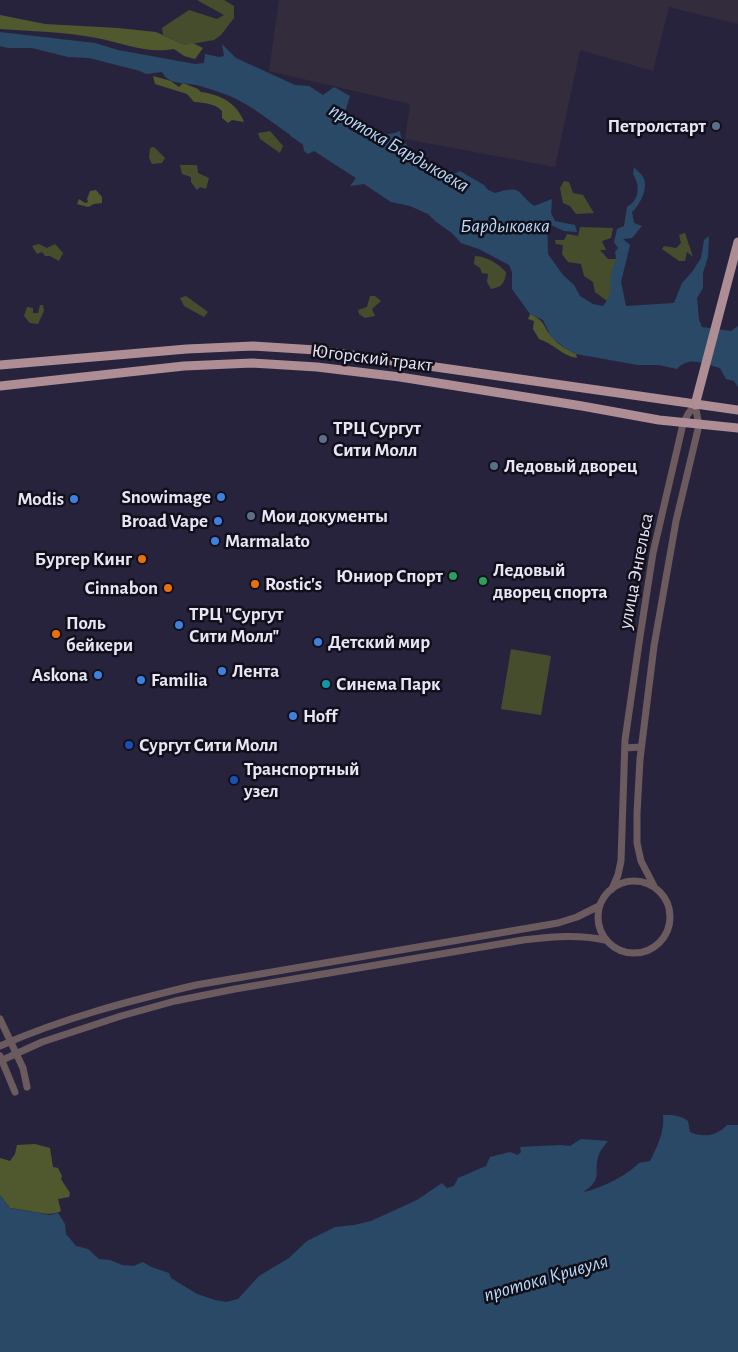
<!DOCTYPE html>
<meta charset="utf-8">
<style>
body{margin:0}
canvas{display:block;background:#28233d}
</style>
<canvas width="738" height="1352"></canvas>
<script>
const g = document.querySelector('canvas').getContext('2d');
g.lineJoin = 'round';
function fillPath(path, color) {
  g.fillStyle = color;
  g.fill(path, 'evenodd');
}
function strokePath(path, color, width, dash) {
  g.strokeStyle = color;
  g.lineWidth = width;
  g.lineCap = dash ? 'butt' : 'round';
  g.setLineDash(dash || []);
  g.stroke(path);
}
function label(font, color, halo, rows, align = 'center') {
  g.font = font + ' "Alegreya Sans",sans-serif';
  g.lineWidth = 5;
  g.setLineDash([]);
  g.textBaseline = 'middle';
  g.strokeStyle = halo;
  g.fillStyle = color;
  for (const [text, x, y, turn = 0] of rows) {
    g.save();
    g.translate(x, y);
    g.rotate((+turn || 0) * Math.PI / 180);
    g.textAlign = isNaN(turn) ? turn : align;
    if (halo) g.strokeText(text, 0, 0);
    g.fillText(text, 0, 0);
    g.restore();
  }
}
fillPath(new Path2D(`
 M 279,0 L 738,0 L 738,24 L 669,7 L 653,71 L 580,50 L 555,167 L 405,139 L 410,104 L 269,71 Z`), '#322c3c');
fillPath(new Path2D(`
 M 197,0 L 224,0 L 234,6 L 234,18 L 221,35 L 214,40 L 185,45 L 163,35 L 162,28 L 189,10 L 217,19 L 224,15 Z
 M 270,131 L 283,146 L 280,153 L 260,139 L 258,133 Z
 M 154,147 L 165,158 L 162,163 L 152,164 L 149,158 L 150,148 Z
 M 180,165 L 197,165 L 198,173 L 209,178 L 206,189 L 200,187 L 197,190 L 191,182 L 191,177 L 182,174 Z
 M 564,181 L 569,182 L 573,193 L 583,195 L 594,213 L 576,214 L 570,206 L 563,203 L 560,188 Z
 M 580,227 L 613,228 L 611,238 L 602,241 L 606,250 L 600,250 L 608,259 L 617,259 L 611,275 L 612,291 L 607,301 L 595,292 L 593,282 L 584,276 L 581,264 L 568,262 L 562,254 L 563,245 L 556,244 L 555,240 L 564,240 L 567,234 L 578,236 Z
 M 685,233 L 693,257 L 687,252 L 685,261 L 679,261 L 662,249 L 664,246 L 676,248 L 681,243 L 679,235 Z
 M 39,244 L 47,248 L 55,244 L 63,253 L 59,261 L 50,256 L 45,256 L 42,252 L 37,254 L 32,246 Z
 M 475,256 C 488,257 497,263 506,272 C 505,283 502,287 491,289 L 487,282 L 488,274 L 482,273 L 480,268 L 474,264 Z
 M 186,296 L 208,312 L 204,317 L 184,306 L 180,298 Z
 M 370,296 L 375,296 L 381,301 L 372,309 L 375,316 L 365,318 L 359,314 L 358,310 L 367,307 Z
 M 40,305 L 43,305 L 44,311 L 38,324 L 30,323 L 24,316 L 27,307 L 33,308 L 33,313 L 38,313 Z
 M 511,649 L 551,656 L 541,715 L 501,709 Z`), '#464d2d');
fillPath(new Path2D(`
 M 0,15 L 45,24 L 118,28 L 156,32 L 185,45 L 193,43 L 203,48 L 195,59 L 184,56 L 174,49 C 147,54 123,43 97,38 C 65,32 32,31 0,29 Z
 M 153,76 L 171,81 L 179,87 L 183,83 L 198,89 L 201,92 C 221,95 237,103 244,122 L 232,120 L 228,123 L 222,118 L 222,111 C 214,103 205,103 194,102 L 187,94 L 155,84 Z
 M 96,190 L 102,197 L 102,203 L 94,204 L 88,207 L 77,204 L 79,199 L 85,203 L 88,202 L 87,199 L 90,191 Z
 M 530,314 C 548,323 541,325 552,337 C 558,345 568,350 576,354 L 577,358 C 562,356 553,343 539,339 L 533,329 L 534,321 L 528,319 Z
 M 35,1144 L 50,1148 L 53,1167 L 58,1168 L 62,1176 L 61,1179 L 70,1193 L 69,1197 L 58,1199 L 61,1211 C 50,1218 24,1209 10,1208 L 0,1195 L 0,1158 L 10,1161 L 15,1154 L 17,1145 Z`), '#50582e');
fillPath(new Path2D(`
 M 0,32 L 95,43 L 118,50 L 195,64 L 204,63 L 205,54 L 219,57 L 224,56 L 222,44 L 236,58 L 295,85 L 309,86 L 323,95 L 334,87 L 350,96 L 344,115 L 347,123 C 365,130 381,139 400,131 C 401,145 413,146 414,157 L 425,160 L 432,167 L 454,174 L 460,171 L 484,185 L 488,190 L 495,193 C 523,185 515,191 534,206 L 552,199 L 551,213 L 555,221 L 575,225 L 577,232 L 564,231 L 547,223 L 548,254 L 563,275 L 574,285 L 580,296 L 593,304 L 603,306 C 615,291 609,291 611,275 C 612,265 618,263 615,252 L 618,248 L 614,242 L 617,229 L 624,226 L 627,207 C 640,200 640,185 633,174 L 634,167 C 636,170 641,173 643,177 C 649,187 640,205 632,212 L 634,223 L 642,226 L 632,238 L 623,239 L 630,245 L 621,282 L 626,306 L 674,303 L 682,283 L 692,272 L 701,258 L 704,240 L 709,236 L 708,257 L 703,273 L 703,288 L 697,298 L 699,320 L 702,327 L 731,331 L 738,326 L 738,387 L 734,381 L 726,379 L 720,368 C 704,364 689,355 677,369 L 659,365 L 638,365 L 576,354 L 565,348 L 551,337 L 543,320 L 530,314 L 512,289 L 512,272 L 509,265 L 479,249 L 461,243 L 452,233 L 435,221 L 428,214 L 410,206 L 391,202 L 364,184 L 350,186 L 356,178 L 314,151 L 308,154 L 304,151 L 303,145 C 298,140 293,139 289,134 C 270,121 251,105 230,96 C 220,92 210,89 200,86 C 187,82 169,86 162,72 L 146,74 L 140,71 L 89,58 L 68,57 L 32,48 L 8,48 L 0,46 Z
 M 663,1115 C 672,1115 680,1115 688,1121 L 690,1132 C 703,1138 717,1136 727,1125 L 738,1125 L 738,1352 L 0,1352 L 0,1195 L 10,1208 L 50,1215 L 58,1213 L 65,1224 L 66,1234 L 76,1246 L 88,1249 L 99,1259 L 110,1260 L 122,1265 L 134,1266 L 143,1262 L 151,1267 L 169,1273 L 171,1278 L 197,1294 L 215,1300 L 226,1302 L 238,1299 L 259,1276 L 289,1258 L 307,1241 L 335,1227 L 354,1225 L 371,1221 L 417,1200 L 442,1183 L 447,1188 L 454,1186 L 458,1178 L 486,1166 L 490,1157 L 510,1152 L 518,1155 L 521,1152 L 520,1147 L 560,1145 L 570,1146 L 581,1139 L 608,1141 C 605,1145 601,1149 599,1154 C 592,1173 605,1178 583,1192 C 598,1190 628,1175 639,1163 L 650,1161 C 657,1147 665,1131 663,1115 Z`), '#294967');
strokePath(new Path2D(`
 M 625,748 L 641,747
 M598 917a36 36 0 1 1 72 0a36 36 0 1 1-72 0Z
 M 654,886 L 641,861 L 637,843 L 637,813 L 640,759 L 654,646 L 676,521 L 699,425 L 695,405
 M 612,889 L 618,875 L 621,861 L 625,740 L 639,643 L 653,553 L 683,424 L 688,414 L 695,405
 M 0,1019 L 23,1068 L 27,1087
 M 0,1046 C 63,1018 129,1001 196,985 L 558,923 L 577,917 L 599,906
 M 0,1056 L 15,1092
 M 0,1061 L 42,1042 L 121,1016 L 175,1001 L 235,989 L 523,940 C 552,937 576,934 605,940`), '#6b5b5f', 7);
strokePath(new Path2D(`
 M 0,365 L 187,349 L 253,346 L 316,350 L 738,410
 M 0,386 L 184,366 L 252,363 L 317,367 L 400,377 L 582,406 L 659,420 L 738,428
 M 695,405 L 738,242`), '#ae8d95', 9);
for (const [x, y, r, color] of [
 [716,126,5,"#5c6f8a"],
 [323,439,5,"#5c6f8a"],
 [494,466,5,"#5c6f8a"],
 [221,497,5,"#3f7fe0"],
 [74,499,5,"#3f7fe0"],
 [251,516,5,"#5c6f8a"],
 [218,521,5,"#3f7fe0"],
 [215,541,5,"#3f7fe0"],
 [142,559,5,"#e8710a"],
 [453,576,5,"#2e9e5b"],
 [483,581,5,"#2e9e5b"],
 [255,584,5,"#e8710a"],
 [168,588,5,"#e8710a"],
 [179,625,5,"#3f7fe0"],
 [56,634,5,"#e8710a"],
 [318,642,5,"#3f7fe0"],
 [222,671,5,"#3f7fe0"],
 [98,675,5,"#3f7fe0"],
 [141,680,5,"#3f7fe0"],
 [326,684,5,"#0f9aa8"],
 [293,716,5,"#3f7fe0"],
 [129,745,5,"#1a4fb4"],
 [234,780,5,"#1a4fb4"]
]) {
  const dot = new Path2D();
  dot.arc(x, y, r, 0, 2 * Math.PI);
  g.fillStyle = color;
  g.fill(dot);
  strokePath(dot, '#110f1a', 2);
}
label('bold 19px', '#e7e5f6', '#110f1a', [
 ["Петролстарт",706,126,"right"],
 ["ТРЦ Сургут",333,428],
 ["Сити Молл",333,450],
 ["Ледовый дворец",504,466],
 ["Snowimage",211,497,"right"],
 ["Modis",64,499,"right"],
 ["Мои документы",261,516],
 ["Broad Vape",208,521,"right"],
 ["Marmalato",225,541],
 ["Бургер Кинг",132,559,"right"],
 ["Ледовый",493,570],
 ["дворец спорта",493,592],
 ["Юниор Спорт",443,576,"right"],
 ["Rostic's",265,584],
 ["Cinnabon",158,588,"right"],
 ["ТРЦ \"Сургут",189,614],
 ["Сити Молл\"",189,636],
 ["Поль",66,623],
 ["бейкери",66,645],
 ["Детский мир",328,642],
 ["Лента",232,671],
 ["Askona",88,675,"right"],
 ["Familia",151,680],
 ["Синема Парк",336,684],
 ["Hoff",303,716],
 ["Сургут Сити Молл",139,745],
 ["Транспортный",244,769],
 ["узел",244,791]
], 'left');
label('19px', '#e7e5f6', '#110f1a', [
 ["Югорский тракт",372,358,7],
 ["улица Энгельса",636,571,-79]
]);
label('italic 20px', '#b9dafa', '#110f1a', [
 ["протока Бардыковка",399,148,30],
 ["Бардыковка",505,226],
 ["протока Кривуля",546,1278,-16]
]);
</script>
